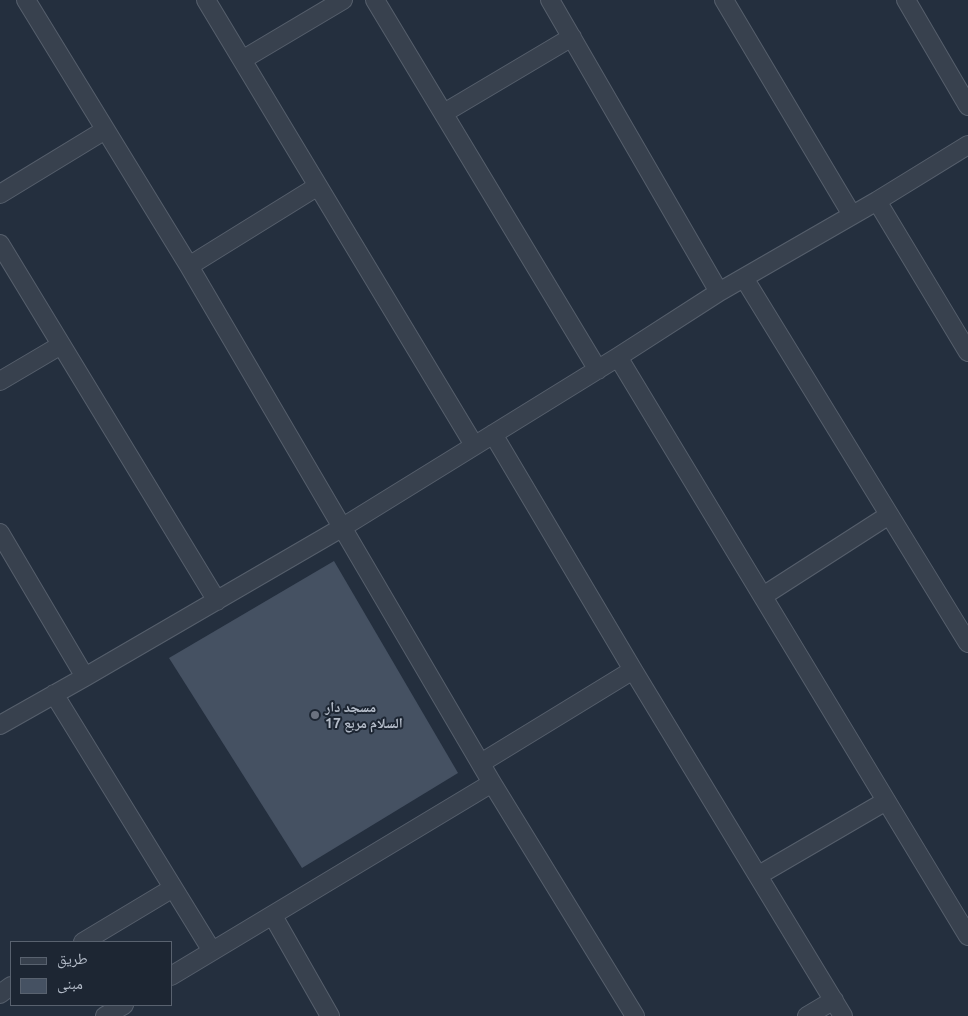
<!DOCTYPE html>
<meta charset="utf-8">
<style>
body{margin:0}
#map{position:relative;width:968px;height:1016px;overflow:hidden;background:#242f3e;font-family:Ubuntu,"Noto Naskh Arabic",sans-serif}
canvas{display:block}
.legend{position:absolute;left:10px;top:941px;width:162px;height:65px;box-sizing:border-box;background:#1d2633;border:1px solid #59626f;margin:0;padding:6px 9px;list-style:none;font-size:15px;color:#b4bcc9}
.legend li{display:flex;align-items:center;gap:10px;height:25px}
.legend b{width:25px;border:1px solid #59626f}
</style>
<div id="map">
<canvas width="968" height="1016"></canvas>
<ul class="legend">
<li><b style="height:6px;background:#38414e"></b>طريق</li>
<li><b style="height:14px;background:#455162"></b>مبنى</li>
</ul>
</div>
<script>
const g = document.querySelector('canvas').getContext('2d');
g.lineJoin = 'round';
function fillPath(path, color) {
  g.fillStyle = color;
  g.fill(path, 'evenodd');
}
function strokePath(path, color, width, dash) {
  g.strokeStyle = color;
  g.lineWidth = width;
  g.lineCap = dash ? 'butt' : 'round';
  g.setLineDash(dash || []);
  g.stroke(path);
}
function label(font, color, halo, rows, align = 'center') {
  g.font = font + ' Ubuntu,"Noto Naskh Arabic",sans-serif';
  g.lineWidth = 4;
  g.setLineDash([]);
  g.textBaseline = 'middle';
  g.strokeStyle = halo;
  g.fillStyle = color;
  for (const [text, x, y, turn = 0] of rows) {
    g.save();
    g.translate(x, y);
    g.rotate((+turn || 0) * Math.PI / 180);
    g.textAlign = isNaN(turn) ? turn : align;
    if (halo) g.strokeText(text, 0, 0);
    g.fillText(text, 0, 0);
    g.restore();
  }
}
fillPath(new Path2D(`
 M 334,561 L 458,773 L 302,868 L 169,658 Z`), '#455162');
const minor = new Path2D(`
 M 26,0 L 189,266 L 492,783 L 635,1016
 M 206,0 L 474,445
 M 375,0 L 598,370
 M 550,0 L 719,292
 M 724,0 L 852,215
 M 906,0 L 968,106
 M 242,60 L 343,0
 M 444,113 L 572,37
 M 0,194 L 105,130
 M 877,201 L 968,352
 M 0,244 L 217,601
 M 189,266 L 318,186
 M 744,278 L 968,643
 M 618,357 L 968,936
 M 0,381 L 61,345
 M 493,434 L 633,670 L 843,1016
 M 0,533 L 85,677
 M 763,596 L 889,515
 M 54,694 L 212,951
 M 0,725 L 85,677 L 343,527 L 618,357 L 719,292 L 877,201 L 968,145
 M 481,763 L 633,670
 M 759,875 L 886,801
 M 273,916 L 330,1016
 M 83,942 L 173,888
 M 171,976 L 492,783
 M 0,994 L 11,986
 M 105,1016 L 124,1005
 M 807,1016 L 834,1000`);
strokePath(minor, '#565f6c', 20);
strokePath(minor, '#38414e', 18);
for (const [x, y, r, color] of [
 [315,715,5,"#6b7280"]
]) {
  const dot = new Path2D();
  dot.arc(x, y, r, 0, 2 * Math.PI);
  g.fillStyle = color;
  g.fill(dot);
  strokePath(dot, '#1d2633', 2);
}
label('bold 14px', '#b4bcc9', '#1d2633', [
 ["مسجد دار",325,707],
 ["السلام مربع 17",325,723]
], 'left');
</script>
